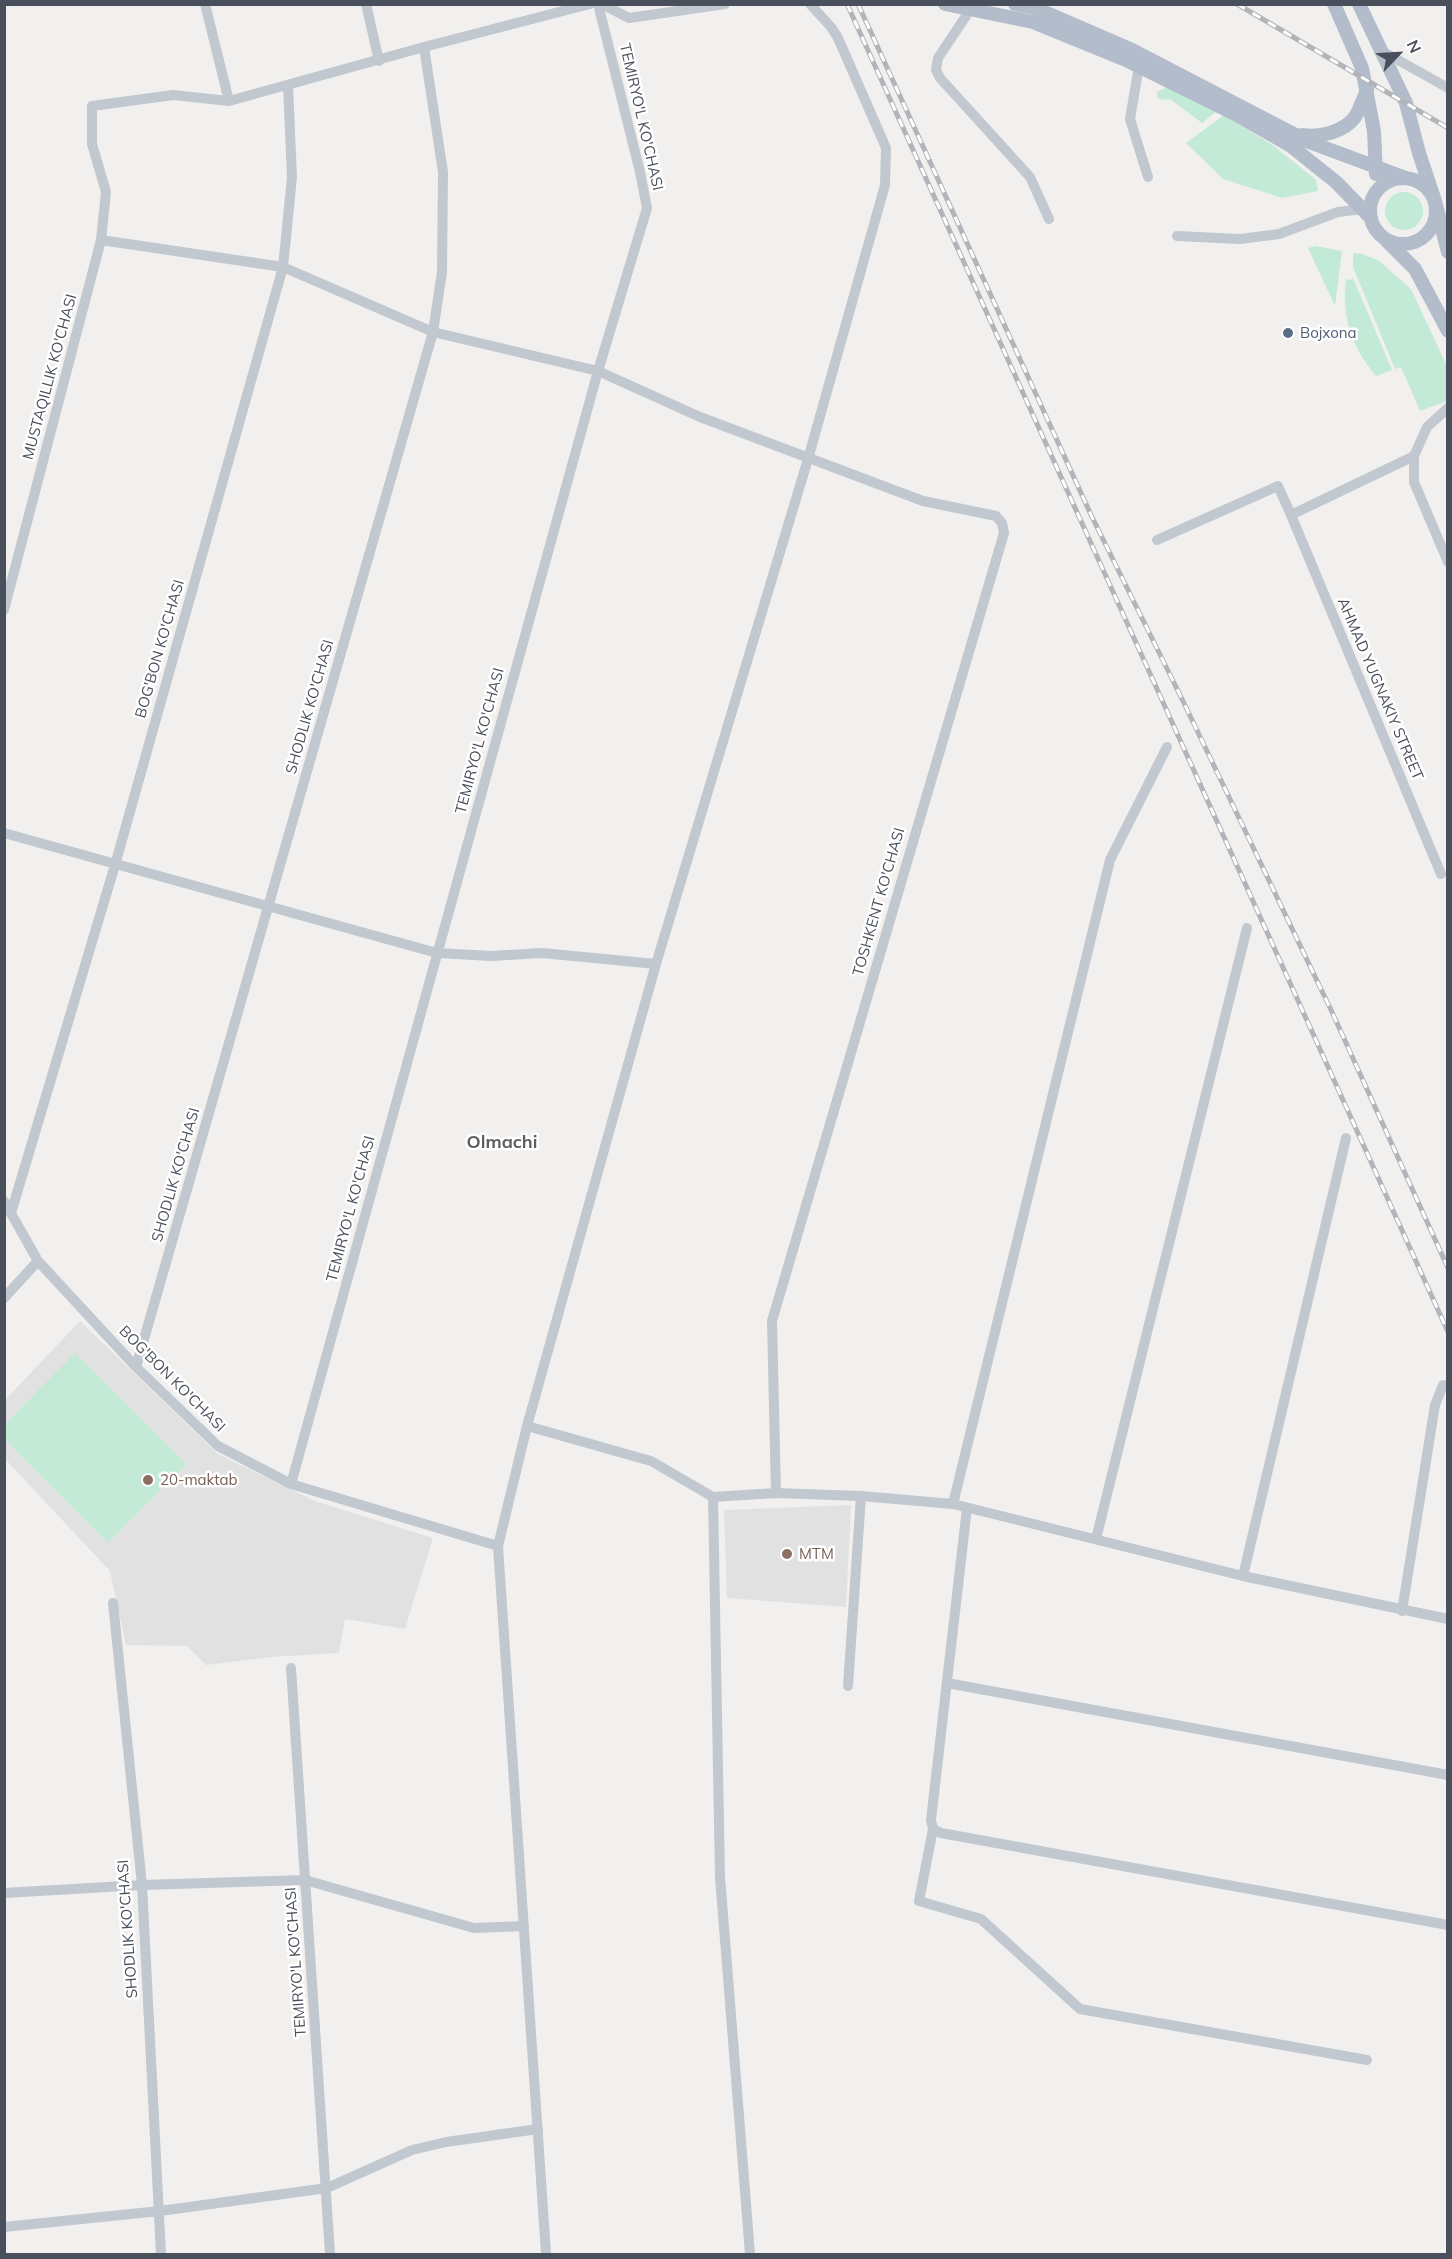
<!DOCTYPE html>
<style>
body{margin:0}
#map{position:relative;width:1452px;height:2259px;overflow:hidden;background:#f1f0ef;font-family:Mulish,sans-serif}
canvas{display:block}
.frame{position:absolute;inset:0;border:6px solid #49505b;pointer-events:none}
.north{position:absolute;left:1368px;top:24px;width:60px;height:60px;-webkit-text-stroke:4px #fff;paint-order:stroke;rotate:65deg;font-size:16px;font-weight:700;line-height:24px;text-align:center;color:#49505b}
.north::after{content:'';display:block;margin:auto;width:21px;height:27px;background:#49505b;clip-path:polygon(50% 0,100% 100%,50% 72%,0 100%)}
</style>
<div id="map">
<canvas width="1452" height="2259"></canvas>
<div class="frame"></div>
<div class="north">N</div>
</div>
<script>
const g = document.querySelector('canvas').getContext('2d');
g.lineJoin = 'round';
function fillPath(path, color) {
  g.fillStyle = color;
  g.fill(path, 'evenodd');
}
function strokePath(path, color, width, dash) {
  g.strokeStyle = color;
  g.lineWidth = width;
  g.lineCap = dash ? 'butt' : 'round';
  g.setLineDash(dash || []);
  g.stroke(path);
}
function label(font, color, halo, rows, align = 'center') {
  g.font = font + ' Mulish,sans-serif';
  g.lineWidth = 5;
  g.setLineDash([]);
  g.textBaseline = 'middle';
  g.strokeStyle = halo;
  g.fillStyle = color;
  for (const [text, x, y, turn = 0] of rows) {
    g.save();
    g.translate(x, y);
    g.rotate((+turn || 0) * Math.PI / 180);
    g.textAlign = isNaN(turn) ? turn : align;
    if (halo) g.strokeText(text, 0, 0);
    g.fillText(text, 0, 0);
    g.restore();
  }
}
fillPath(new Path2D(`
 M 80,1321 L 218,1454 L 315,1501 L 433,1538 L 405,1629 L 345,1619 L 339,1653 L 271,1657 L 206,1665 L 187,1646 L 126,1645 L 110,1571 L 5,1459 L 4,1401 Z
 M 851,1505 L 846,1607 L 727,1598 L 724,1510 Z`), '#e2e1e1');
fillPath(new Path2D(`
 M 1167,87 L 1217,111 L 1202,123 L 1170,99 L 1161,100 L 1157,97 L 1157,92 Z
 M 1224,115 L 1274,146 L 1316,180 L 1318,191 L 1282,198 L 1223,179 L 1186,143 Z
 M1385 211a19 19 0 1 1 38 0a19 19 0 1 1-38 0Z
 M 1316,246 L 1342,251 L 1335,306 L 1308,248 Z
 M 1353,253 L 1362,254 L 1378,260 L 1411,289 L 1447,366 L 1447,401 L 1420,411 L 1401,367 L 1395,369 L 1353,267 Z
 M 1353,278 L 1392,370 L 1376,376 C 1352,348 1341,316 1346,279 L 1351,280 Z
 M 75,1353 L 186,1464 L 108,1543 L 5,1440 L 5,1424 Z`), '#c3ead7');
strokePath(new Path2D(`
 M 205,4 L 229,101
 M 366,4 L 379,61
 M 602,4 L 629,18 L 725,4
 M 970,10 L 938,58 L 936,70 L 940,78 L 1030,177 L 1049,219
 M 1382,51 L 1448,88
 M 1142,61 L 1139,66 L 1130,119 L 1148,177
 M 1177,236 L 1240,239 L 1279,234 L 1338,212 L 1362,209
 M 101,240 L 283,267 L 433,332 L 598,371 L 700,417 L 923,501 L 996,516 L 1002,523 L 1004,533 L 772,1321 L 776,1493
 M 1448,408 L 1427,427 L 1414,456 L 1414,482 L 1448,562
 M 1291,515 L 1441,874
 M 1157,540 L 1278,486 L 1291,515 L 1414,456
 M 4,610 L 101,240 L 106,192 L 92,144 L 92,106 L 173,95 L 229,101 L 424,47 L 590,4
 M 4,833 L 437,953 L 491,956 L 542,953 L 656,964
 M 4,1201 L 38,1261 L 136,1367 L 218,1446 L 291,1484 L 498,1546
 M 11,1213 L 115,865 L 283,267 L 292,177 L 288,86
 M 4,1298 L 38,1261
 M 136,1367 L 433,332 L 442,272 L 443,172 L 424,47
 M 527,1426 L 651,1461 L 713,1497 L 776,1493 L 861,1496 L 953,1504 L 1243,1576 L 1448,1619
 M 291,1484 L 598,371 L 647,208 L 640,172 L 598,4
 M 713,1497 L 720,1877 L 750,2254
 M 953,1504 L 1110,860 L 1167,747
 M 967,1508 L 931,1820 L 933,1829 L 941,1833 L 1448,1925
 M 1096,1539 L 1247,928
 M 1243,1576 L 1346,1138
 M 113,1603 L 142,1885 L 161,2254
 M 1402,1611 L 1435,1405 L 1443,1385
 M 291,1668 L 330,2254
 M 947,1683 L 1448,1775
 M 848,1686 L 861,1496
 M 933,1829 L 919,1901 L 981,1919 L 1080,2009 L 1367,2060
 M 4,1893 L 142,1885 L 305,1880 L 474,1928 L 524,1926
 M 4,2227 L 160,2211 L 327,2188 L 412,2150 L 446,2142 L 538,2129
 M 546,2254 L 498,1546 L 527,1426 L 656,964 L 808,459 L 885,185 L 886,148 L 838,38 L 831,27 L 810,4`), '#c1c8cf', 10);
strokePath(new Path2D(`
 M 945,4 L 1033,22 L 1126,60 L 1235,114 L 1291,146 L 1336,182 L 1371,218
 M 1015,4 L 1035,8 L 1132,50 L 1309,142 L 1406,178
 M 1334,4 L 1362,68 L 1374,131 L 1376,174
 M 1359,4 L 1406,103 L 1419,153 L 1435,201 L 1448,252
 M 1302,135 C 1319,138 1344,132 1355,117 C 1360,109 1363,99 1367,90
 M1370 211a33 33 0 1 1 66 0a33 33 0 1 1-66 0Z
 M 1387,241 L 1415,269 L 1448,331`), '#b2bccb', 14);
const rail = new Path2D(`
 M 847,4 L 1448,1332
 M 858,4 L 1092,517 L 1182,699 L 1332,1012 L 1448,1268
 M 1237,4 L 1448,128`);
strokePath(rail, '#b2b4b9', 5);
strokePath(rail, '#fff', 3, [9]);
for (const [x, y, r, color] of [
 [1288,333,6,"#5c6f8a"],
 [148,1480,6,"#8d6e63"],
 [787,1554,6,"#8d6e63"]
]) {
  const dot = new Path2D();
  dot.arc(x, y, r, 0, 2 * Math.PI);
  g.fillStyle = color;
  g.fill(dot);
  strokePath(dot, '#fff', 2);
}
label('15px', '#49505b', '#fff', [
 ["TEMIRYO'L KO'CHASI",641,117,77],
 ["MUSTAQILLIK KO'CHASI",50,377,-75],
 ["BOG'BON KO'CHASI",160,649,-74],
 ["AHMAD YUGNAKIY STREET",1380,689,67],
 ["SHODLIK KO'CHASI",310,707,-74],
 ["TEMIRYO'L KO'CHASI",480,741,-75],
 ["TOSHKENT KO'CHASI",879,902,-74],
 ["SHODLIK KO'CHASI",176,1175,-74],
 ["TEMIRYO'L KO'CHASI",351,1209,-75],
 ["BOG'BON KO'CHASI",172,1379,45],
 ["SHODLIK KO'CHASI",128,1929,-94],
 ["TEMIRYO'L KO'CHASI",296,1962,-94]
]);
label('15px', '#4e5e75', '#fff', [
 ["Bojxona",1300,333]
], 'left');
label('15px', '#785e54', '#fff', [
 ["20-maktab",160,1480],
 ["MTM",799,1554]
], 'left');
label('bold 18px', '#5d5f63', '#fff', [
 ["Olmachi",502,1143]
]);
</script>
